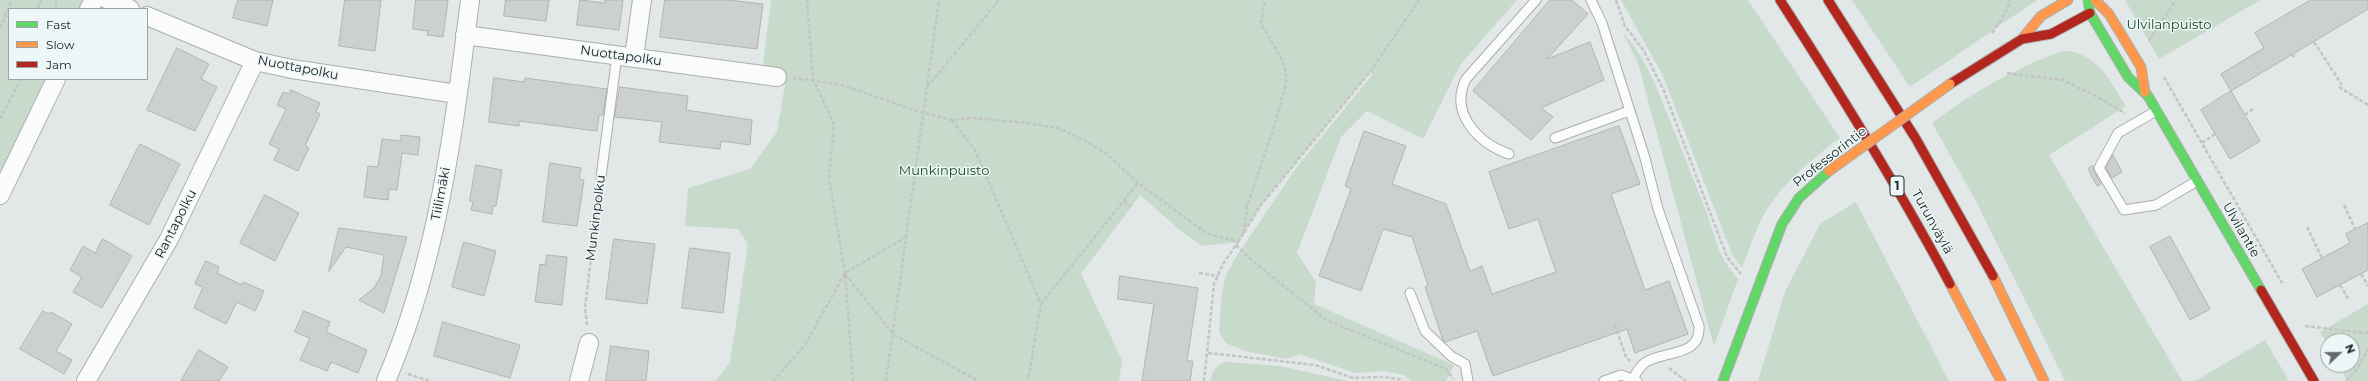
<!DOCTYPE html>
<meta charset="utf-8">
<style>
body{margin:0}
#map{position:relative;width:2368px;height:381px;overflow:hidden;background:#e2e7e7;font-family:Montserrat,sans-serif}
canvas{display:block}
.legend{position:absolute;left:8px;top:8px;width:140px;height:72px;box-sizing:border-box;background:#edf7f7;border:1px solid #9ba3a3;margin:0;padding:5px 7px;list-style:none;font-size:12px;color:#212525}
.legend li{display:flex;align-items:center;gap:8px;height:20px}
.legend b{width:20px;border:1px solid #9ba3a3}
.north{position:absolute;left:2320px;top:333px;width:40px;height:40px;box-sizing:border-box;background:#edf7f7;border:1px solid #9ba3a3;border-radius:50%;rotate:68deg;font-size:11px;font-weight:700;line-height:16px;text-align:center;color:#212525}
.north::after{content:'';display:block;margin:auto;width:14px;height:18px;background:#656969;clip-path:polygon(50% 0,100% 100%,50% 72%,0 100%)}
</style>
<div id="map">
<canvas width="2368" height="381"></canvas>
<ul class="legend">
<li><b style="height:5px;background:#63d668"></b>Fast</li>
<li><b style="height:5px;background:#ff974d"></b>Slow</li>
<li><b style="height:5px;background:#b3261e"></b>Jam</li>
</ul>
<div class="north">N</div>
</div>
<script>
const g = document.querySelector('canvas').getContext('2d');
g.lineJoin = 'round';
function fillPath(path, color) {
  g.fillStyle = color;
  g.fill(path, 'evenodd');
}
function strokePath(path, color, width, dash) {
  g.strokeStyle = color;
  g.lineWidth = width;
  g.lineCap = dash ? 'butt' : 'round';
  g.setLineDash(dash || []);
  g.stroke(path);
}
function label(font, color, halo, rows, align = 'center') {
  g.font = font + ' Montserrat,sans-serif';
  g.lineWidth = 3;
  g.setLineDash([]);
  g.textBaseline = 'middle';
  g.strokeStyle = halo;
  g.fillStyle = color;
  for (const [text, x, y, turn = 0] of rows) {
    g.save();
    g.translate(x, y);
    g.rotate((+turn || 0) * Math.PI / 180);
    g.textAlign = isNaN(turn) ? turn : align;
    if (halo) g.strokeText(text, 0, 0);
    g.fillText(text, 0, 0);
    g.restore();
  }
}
fillPath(new Path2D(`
 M 0,0 L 85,0 L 80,9 L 9,9 L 9,79 L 48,79 L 0,177 Z
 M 771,0 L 1517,0 L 1460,65 L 1423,139 L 1367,111 L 1341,137 L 1297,253 L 1316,282 L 1314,304 L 1454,365 L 1446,381 L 1411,381 L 1404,375 L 1384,371 L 1355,373 L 1299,354 L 1286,359 L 1245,351 L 1226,343 L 1219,332 L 1221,301 L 1225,277 L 1236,257 L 1296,168 L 1372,75 L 1370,72 L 1261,205 L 1238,242 L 1202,246 L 1181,231 L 1140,195 L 1081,274 L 1122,360 L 1119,381 L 715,381 L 730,363 L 748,244 L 738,229 L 685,226 L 688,188 L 750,169 L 777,132 L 785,85 L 763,65 Z
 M 1621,0 L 1748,0 L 1840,138 C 1813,158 1783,183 1766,211 C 1756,229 1749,249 1742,268 L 1732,254 L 1663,76 Z
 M 1852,0 L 2037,0 L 1910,87 Z
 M 2125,0 L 2260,0 L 2159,59 Z
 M 1622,31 C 1647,59 1659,93 1673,128 C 1684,156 1695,183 1706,211 C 1716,239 1717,255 1738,279 L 1714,346 L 1638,63 Z
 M 2063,51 C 2096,51 2110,81 2126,106 L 2049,155 L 2182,381 L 2065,381 L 1976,201 L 1932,123 C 1972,93 2016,67 2063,51 Z
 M 1856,202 L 1949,381 L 1758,381 L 1785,292 L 1820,224 Z
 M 2368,304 L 2368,381 L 2347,381 L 2339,365 L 2352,365 L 2352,341 L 2328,341 L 2328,346 L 2320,332 Z
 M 2265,340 L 2289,381 L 2195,381 Z
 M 1225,362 L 1280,366 L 1348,381 L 1210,381 C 1213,371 1215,366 1225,362 Z`), '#c8dacc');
const building = new Path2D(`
 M 238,0 L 273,0 L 267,26 L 233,18 Z
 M 345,0 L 381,0 L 375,51 L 339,46 Z
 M 416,0 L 448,0 L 443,37 L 427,35 L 428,31 L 413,29 Z
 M 506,0 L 549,0 L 546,21 L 504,16 Z
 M 580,0 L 605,3 L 605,0 L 623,0 L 619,30 L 577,25 Z
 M 665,0 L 728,0 L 763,4 L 757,49 L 660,37 Z
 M 1550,0 L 1572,0 L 1588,14 L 1547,59 L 1590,42 L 1604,80 L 1541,108 L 1553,117 L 1531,140 L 1473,91 Z
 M 2311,0 L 2368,0 L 2368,9 L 2231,91 L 2221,74 L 2264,48 L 2255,33 Z
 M 177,48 L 209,64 L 201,79 L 217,87 L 195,131 L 147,110 Z
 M 494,78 L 524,82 L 525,78 L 607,89 L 603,115 L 599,115 L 597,131 L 519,121 L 519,126 L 489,122 Z
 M 620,87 L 688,96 L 686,110 L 752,120 L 750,145 L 721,141 L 720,149 L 659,142 L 662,122 L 615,117 Z
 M 291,90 L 320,103 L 316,112 L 320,114 L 305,146 L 309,148 L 298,171 L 274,160 L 279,149 L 269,144 L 286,109 L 277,105 L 283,92 L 289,94 Z
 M 2231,91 L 2260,141 L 2230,159 L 2201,110 Z
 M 1619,126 L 1640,184 L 1611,194 L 1645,290 L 1669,281 L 1688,334 L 1635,353 L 1627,329 L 1493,376 L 1477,331 L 1445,342 L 1443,340 L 1425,287 L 1428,285 L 1412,237 L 1383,229 L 1361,291 L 1319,276 L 1351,189 L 1345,186 L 1364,131 L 1406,146 L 1392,184 L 1446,204 L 1470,271 L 1482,266 L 1492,294 L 1556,272 L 1538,219 L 1509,229 L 1489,172 Z
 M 401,135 L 420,137 L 418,155 L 402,153 L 397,190 L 389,189 L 388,200 L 364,197 L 368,166 L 378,167 L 382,139 L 401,141 Z
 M 140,144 L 180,164 L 149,225 L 110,205 Z
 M 2113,155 L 2122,172 L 2112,178 L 2106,168 Z
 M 550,163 L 581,168 L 579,179 L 584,180 L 577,226 L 543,222 Z
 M 476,165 L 502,170 L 496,206 L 493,206 L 492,214 L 471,210 L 473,202 L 470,201 Z
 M 2093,166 L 2094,171 L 2101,184 L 2097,186 L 2088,169 Z
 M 265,195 L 299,213 L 275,261 L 240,243 Z
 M 2368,223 L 2368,270 L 2317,297 L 2302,269 L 2350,243 L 2346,234 Z
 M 339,228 L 407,237 L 384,313 L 359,300 L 374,288 L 381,276 L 384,255 L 346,247 L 329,271 Z
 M 2170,236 L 2210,309 L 2190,320 L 2150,247 Z
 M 103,239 L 132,256 L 102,308 L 73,292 L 82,277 L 70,270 L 83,246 L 95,253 Z
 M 614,239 L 655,244 L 647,304 L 606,299 Z
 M 464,242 L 496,251 L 484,296 L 452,287 Z
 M 690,248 L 730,253 L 723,313 L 682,308 Z
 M 547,255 L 567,257 L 562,305 L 535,302 L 540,264 L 545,265 Z
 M 206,261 L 219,267 L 217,273 L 242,285 L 243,282 L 264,291 L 255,311 L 237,302 L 226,324 L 194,308 L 203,287 L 195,284 Z
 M 1120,276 L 1198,288 L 1187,361 L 1193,361 L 1190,381 L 1142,381 L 1154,304 L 1118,299 Z
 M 43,311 L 49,314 L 51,312 L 72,324 L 56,351 L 72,360 L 64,374 L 20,349 Z
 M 304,311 L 330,322 L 326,332 L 367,350 L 358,373 L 331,362 L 327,371 L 300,360 L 310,338 L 295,332 Z
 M 443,322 L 520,345 L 510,378 L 434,356 Z
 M 611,346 L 649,351 L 646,381 L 606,381 Z
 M 199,350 L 228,367 L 219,381 L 181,381 Z`);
fillPath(building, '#ccd0cf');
strokePath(building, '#b0b4b3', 1);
const lane = new Path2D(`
 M 1591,0 L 1602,23 L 1645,158 L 1658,209 L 1699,326 C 1701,357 1666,350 1646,362 C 1640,366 1636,373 1633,379
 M 2156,111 L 2118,133 L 2099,168 L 2124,210 L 2156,205 L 2197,181
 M 1555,138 L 1629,111
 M 1509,154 C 1478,143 1449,113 1466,79 L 1536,0
 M 601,177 L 617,55
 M 1410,293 L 1425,331 L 1451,356 L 1465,364 L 1468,381
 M 1604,381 L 1621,375 L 1637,381`);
const street = new Path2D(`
 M 108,0 L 130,9
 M 89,9 L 94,0
 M 147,16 L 255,61 L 292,69 L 457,94
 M 465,35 L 777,77
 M 634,57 L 642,0
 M 0,195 L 56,79
 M 86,381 L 169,239 L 255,61
 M 386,381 C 438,260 454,129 470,0
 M 579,381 L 589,343`);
const fast = new Path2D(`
 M 2088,0 L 2090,13 L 2128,77 L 2148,96 L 2261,290
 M 1723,381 L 1782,224 L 1799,198 L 1829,171`);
const slow = new Path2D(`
 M 2095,0 L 2109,14 L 2141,67 L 2145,92
 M 2022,39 L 2041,16 L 2068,0
 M 1993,276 L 2044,381
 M 1950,284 L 2001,381`);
const jam = new Path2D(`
 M 1780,0 C 1840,93 1898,186 1950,284
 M 1828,0 L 1916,139 L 1993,276
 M 1950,84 L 2022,39 L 2051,34 L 2090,13
 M 2261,290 L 2314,381`);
strokePath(lane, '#aaaeae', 11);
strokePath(street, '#aaaeae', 20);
strokePath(fast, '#aaaeae', 11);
strokePath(slow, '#aaaeae', 11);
strokePath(jam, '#aaaeae', 11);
strokePath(new Path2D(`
 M 807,0 L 813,79 L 834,124 L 829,178 L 845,273 L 853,381
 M 1616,0 L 1625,26 L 1644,51 L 1664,91 L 1727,257 L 1741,274
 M 38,9 L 41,0
 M 56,9 L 56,0
 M 0,28 L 12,0
 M 1992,33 L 2005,14 L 2010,0
 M 2149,41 L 2176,0
 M 2314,42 L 2342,85
 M 2292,54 L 2295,58
 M 2007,73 L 2063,80 L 2092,94 L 2125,113
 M 2164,77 L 2282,283
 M 793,78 L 839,84 L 923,113 L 952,120 L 973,118 L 1027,123 L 1058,128 L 1084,140 L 1107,154 L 1138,183 L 1206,233 L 1238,242 L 1223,264 L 1214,284 L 1204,381
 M 927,87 L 999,0
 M 2339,87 L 2368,105
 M 2245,115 L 2253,109
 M 0,119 L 21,79
 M 952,120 L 975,150 L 1041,304 L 1028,381
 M 2202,143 L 2215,134
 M 1124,201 L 1131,207
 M 2344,205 L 2355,229
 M 2307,227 L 2322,258
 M 1244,233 L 1247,206 L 1272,133 L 1286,84 L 1286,72 L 1282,60 L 1261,24 L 1265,0
 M 1238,242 L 1261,205 L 1370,72 L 1419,0
 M 1236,245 L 1248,257 L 1326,320 L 1446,369 L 1453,379
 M 1199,273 L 1218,276
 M 845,274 L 893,334 L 978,381
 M 2361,274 L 2368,286
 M 2340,285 L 2349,300
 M 1041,304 L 1138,183
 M 587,325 L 585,308 L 599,189
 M 1615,325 L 1626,357 L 1630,361
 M 2305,326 L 2368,333
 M 1208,353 L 1315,365 L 1353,378 L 1382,377 L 1399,379 L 1402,381
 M 1669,368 L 1686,381
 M 408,374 L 430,381
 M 773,381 L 805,345 L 845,273 L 906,237
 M 886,381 L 939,0
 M 2346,381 L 2357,369 L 2368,350`), '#c3c5c5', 2.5, [4, 2]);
strokePath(lane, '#fbfbfb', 9);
strokePath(street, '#fbfbfb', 18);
strokePath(fast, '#63d668', 9);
strokePath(slow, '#ff974d', 9);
strokePath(jam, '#b3261e', 9);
const slowBridge = new Path2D(`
 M 1829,171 L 1950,84`);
strokePath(slowBridge, '#aaaeae', 11, []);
strokePath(slowBridge, '#ff974d', 9);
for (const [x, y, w] of [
 [1897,186,14]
]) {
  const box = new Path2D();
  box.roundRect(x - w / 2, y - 10, w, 20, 3);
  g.fillStyle = '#edf7f7';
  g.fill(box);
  strokePath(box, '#212525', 1);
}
label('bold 12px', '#212525', null, [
 ["1",1897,186]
]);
label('13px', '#174a21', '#edf7f7', [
 ["Ulvilanpuisto",2169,25],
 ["Munkinpuisto",944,171]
]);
label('13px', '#212525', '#edf7f7', [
 ["Nuottapolku",621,56,8],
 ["Nuottapolku",298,68,11],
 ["Professorintie",1830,157,-38],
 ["Tiilimäki",441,194,-79],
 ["Munkinpolku",596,218,-83],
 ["Turunväylä",1932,222,61],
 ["Rantapolku",176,224,-63],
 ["Ulvilantie",2241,230,60]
]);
</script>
